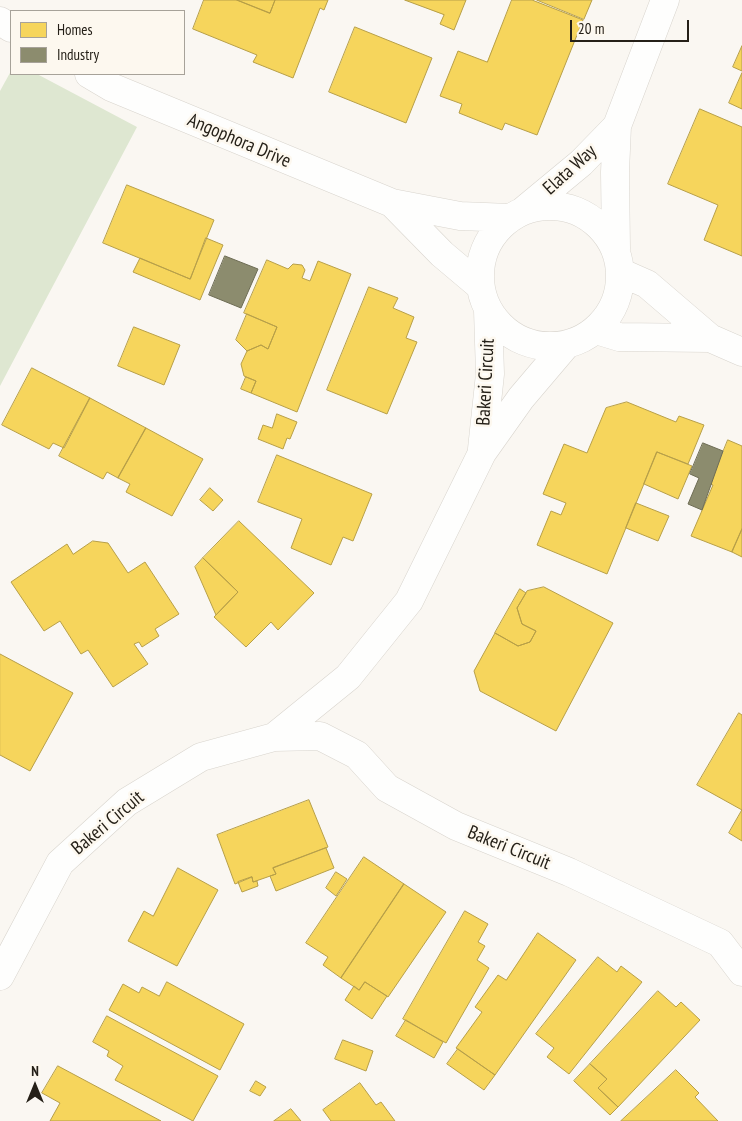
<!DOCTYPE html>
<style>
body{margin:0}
#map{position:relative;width:742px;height:1121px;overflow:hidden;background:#faf7f2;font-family:"PT Sans Narrow",sans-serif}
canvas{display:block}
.legend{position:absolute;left:10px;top:10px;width:175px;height:65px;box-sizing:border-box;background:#fdf8ef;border:1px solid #a7a299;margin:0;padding:6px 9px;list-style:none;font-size:15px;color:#252018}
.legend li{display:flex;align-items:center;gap:10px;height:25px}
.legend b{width:25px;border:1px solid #a7a299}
.north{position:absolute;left:10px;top:1061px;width:50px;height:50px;-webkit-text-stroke:4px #fdf8ef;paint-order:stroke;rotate:0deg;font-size:14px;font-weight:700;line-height:20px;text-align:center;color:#252018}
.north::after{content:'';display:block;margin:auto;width:18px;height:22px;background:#252018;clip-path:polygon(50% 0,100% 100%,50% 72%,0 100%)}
.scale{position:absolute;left:570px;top:20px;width:119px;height:22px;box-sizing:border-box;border:2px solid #252018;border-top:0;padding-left:6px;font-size:15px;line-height:18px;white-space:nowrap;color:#252018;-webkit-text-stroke:4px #fdf8ef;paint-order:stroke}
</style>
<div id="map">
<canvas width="742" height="1121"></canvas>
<ul class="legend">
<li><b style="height:14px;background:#f6d55c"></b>Homes</li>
<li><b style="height:14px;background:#8c8c6e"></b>Industry</li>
</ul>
<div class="north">N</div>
<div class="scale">20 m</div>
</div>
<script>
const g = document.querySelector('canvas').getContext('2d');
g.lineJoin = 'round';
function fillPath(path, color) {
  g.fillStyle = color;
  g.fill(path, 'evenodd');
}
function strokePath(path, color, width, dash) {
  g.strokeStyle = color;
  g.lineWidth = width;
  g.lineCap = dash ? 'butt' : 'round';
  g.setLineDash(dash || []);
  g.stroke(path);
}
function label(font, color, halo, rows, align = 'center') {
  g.font = font + ' "PT Sans Narrow",sans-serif';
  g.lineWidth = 5;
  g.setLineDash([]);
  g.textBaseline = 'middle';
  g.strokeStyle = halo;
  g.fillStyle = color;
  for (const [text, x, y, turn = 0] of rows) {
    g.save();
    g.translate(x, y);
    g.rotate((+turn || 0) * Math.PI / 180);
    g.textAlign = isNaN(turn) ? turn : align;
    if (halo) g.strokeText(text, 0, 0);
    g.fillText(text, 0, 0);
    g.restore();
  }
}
fillPath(new Path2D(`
 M 11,71 L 11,74 L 37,74 L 137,127 L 0,386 L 0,91 Z`), '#dee7d1');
const homes = new Path2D(`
 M 204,0 L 237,0 L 270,13 L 275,0 L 328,0 L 324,10 L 320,8 L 293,78 L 253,62 L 257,55 L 193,29 Z
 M 237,0 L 275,0 L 270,13 Z
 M 405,0 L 466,0 L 454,30 L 440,24 L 444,15 Z
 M 512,0 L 532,0 L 583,20 L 537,135 L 505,123 L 502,130 L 459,113 L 462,104 L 440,96 L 458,51 L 487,62 Z
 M 537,0 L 592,0 L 584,19 Z
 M 355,27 L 432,58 L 406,123 L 329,92 Z
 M 742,46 L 742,71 L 733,67 Z
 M 742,73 L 742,109 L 729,103 Z
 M 700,109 L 742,127 L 742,256 L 704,240 L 718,205 L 668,184 Z
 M 127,185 L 214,220 L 190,279 L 103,243 Z
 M 206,238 L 223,245 L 200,300 L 133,272 L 140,258 L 190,279 Z
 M 267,260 L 288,269 L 293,264 L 302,265 L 305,270 L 302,278 L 310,281 L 318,261 L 351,274 L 297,412 L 251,393 L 256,381 L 244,376 L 241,364 L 247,351 L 261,345 L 268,349 L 277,327 L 244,313 Z
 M 369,287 L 398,298 L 393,308 L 414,317 L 406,338 L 417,342 L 387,414 L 327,390 Z
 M 247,314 L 277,327 L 268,349 L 261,345 L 247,351 L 236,340 Z
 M 134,327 L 180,345 L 164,385 L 118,366 Z
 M 32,368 L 90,398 L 64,448 L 53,443 L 49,449 L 2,425 Z
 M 246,377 L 256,381 L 251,393 L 241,389 Z
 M 90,398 L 146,428 L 118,478 L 107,472 L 103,479 L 59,456 Z
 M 627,402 L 676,422 L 679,416 L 704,425 L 688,464 L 657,452 L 607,574 L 537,545 L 551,511 L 561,515 L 566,503 L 543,494 L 564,444 L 587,453 L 606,408 Z
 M 277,414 L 297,422 L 290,439 L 287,438 L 283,449 L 258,439 L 263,425 L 272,428 Z
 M 146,428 L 203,459 L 172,516 L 126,492 L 130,484 L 118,478 Z
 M 728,440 L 742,446 L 742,529 L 732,552 L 691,536 L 713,485 L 710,484 Z
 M 657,452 L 692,466 L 678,499 L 644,484 Z
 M 277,455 L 372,494 L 353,541 L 343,537 L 331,565 L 291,548 L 302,519 L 258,502 Z
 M 210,488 L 223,500 L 213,511 L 200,500 Z
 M 636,503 L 669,516 L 658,541 L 626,528 Z
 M 239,521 L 314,593 L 278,630 L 271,622 L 246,647 L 214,617 L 238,592 L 203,558 Z
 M 742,529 L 742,557 L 732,552 Z
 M 93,541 L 108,543 L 128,573 L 145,562 L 179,614 L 155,629 L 159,636 L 142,647 L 139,642 L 134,644 L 148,664 L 113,687 L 88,650 L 81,654 L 60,621 L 44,631 L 11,582 L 67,544 L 73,554 Z
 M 203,558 L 238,592 L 216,615 L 195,567 Z
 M 544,587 L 613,623 L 556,731 L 480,691 L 474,671 L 495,633 L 518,646 L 530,642 L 536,631 L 522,624 L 517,608 L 527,591 Z
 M 520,589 L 526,593 L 517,608 L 522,624 L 536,631 L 530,642 L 518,646 L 495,633 Z
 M 0,654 L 73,693 L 30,771 L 0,755 Z
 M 739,713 L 742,715 L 742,810 L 697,785 Z
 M 309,800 L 328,847 L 273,868 L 276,874 L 253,882 L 252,877 L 235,884 L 217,835 Z
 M 742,810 L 742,841 L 729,833 Z
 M 326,848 L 334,868 L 276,891 L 270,876 L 276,874 L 273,868 Z
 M 364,857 L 404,884 L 341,978 L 323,965 L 328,957 L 306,943 Z
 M 178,868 L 218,890 L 177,966 L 128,941 L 144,911 L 153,916 Z
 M 336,872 L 347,879 L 336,896 L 326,888 Z
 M 252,877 L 253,882 L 257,881 L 258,886 L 242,892 L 238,882 Z
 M 404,884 L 446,912 L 388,997 L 365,982 L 359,990 L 341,978 Z
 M 465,911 L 488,924 L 478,942 L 485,946 L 477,960 L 489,968 L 446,1043 L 403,1019 Z
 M 538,933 L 576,960 L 495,1075 L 456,1048 L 482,1012 L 475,1007 L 498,975 L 506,980 Z
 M 598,957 L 617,972 L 621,966 L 642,982 L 569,1074 L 547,1057 L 554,1048 L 536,1034 Z
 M 167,982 L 244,1024 L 220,1070 L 109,1010 L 123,984 L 139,993 L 142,987 L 159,996 Z
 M 365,982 L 387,996 L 372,1019 L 345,1000 L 354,986 L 359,990 Z
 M 658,991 L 676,1007 L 681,1002 L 700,1020 L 618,1107 L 598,1088 L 607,1079 L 590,1064 Z
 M 107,1016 L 218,1076 L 193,1121 L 115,1080 L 123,1066 L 107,1056 L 109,1051 L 93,1042 Z
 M 406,1020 L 443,1042 L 434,1058 L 396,1036 Z
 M 343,1040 L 373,1051 L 366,1071 L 335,1059 Z
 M 458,1049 L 495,1075 L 484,1090 L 447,1064 Z
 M 590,1064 L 607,1079 L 598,1088 L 618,1107 L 610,1115 L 574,1081 Z
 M 58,1066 L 161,1121 L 50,1121 L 60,1103 L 42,1093 Z
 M 676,1070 L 699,1093 L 695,1097 L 718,1121 L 621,1121 Z
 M 256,1081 L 266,1087 L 260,1096 L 250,1091 Z
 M 360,1083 L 376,1105 L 381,1102 L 395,1121 L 331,1121 L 323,1110 Z
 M 291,1109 L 301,1121 L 274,1121 Z`);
fillPath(homes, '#f6d55c');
strokePath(homes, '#b79f48', 1);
const industry = new Path2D(`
 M 225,256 L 258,269 L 241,308 L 209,295 Z
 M 703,443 L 723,451 L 702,510 L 688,504 L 699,478 L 690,474 Z`);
fillPath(industry, '#8c8c6e');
strokePath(industry, '#6d6c54', 1);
const street = new Path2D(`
 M 0,21 L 11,28
 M 89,74 L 111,87 L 392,203 L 460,216 L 510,218
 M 392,203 L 442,254 L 480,286
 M480 276a70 70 0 1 1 140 0a70 70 0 1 1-140 0Z
 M 523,211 L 581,163 L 617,126
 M 616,249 L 615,172 L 617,126 L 665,0
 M 622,273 L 647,284 L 710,338 L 742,352
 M 596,330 L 619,337 L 710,338
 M 482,449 L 490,374 L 488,310
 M 274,737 L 348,677 L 409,601 L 482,453 L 521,398 L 566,345
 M 0,976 L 60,863 L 127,802 L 201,757 L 274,737 L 320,736 L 357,755 L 387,788 L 456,826 L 569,872 L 720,943 L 742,972`);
strokePath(street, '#d8d4cd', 29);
strokePath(street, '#fefefd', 28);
label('19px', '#252018', '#fdf8ef', [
 ["Angophora Drive",239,141,23],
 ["Elata Way",570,170,-42],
 ["Bakeri Circuit",486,382,-87],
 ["Bakeri Circuit",108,823,-40],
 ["Bakeri Circuit",509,848,22]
]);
</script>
